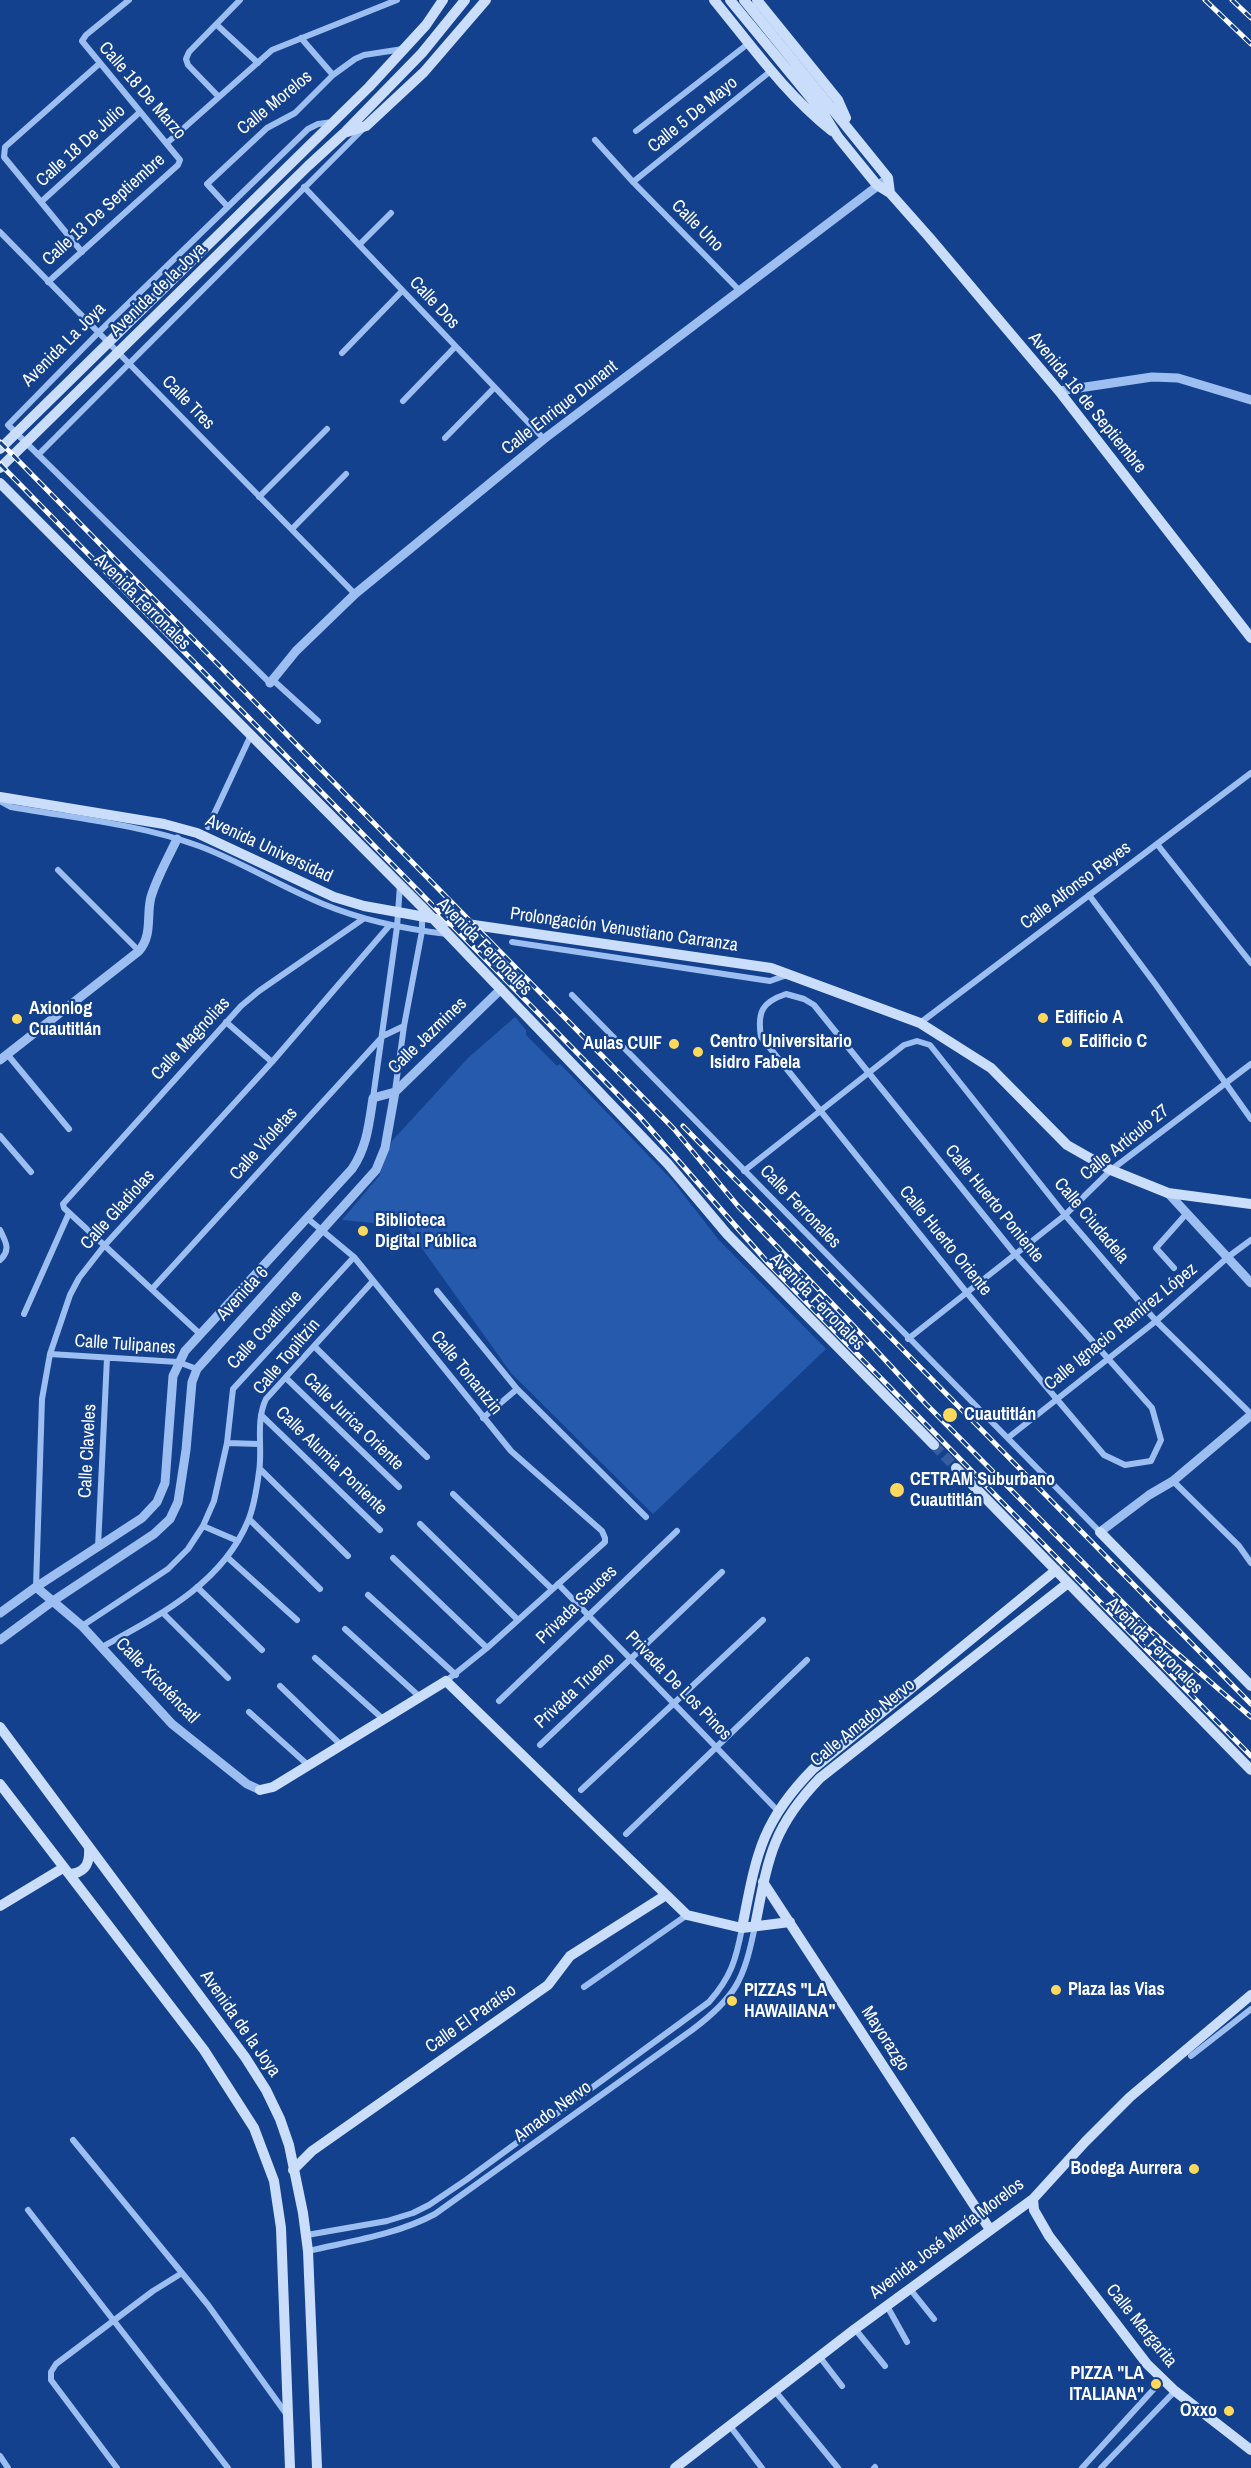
<!DOCTYPE html>
<meta charset="utf-8">
<style>
body{margin:0}
canvas{display:block;background:#13418d}
</style>
<canvas width="1251" height="2468"></canvas>
<script>
const g = document.querySelector('canvas').getContext('2d');
g.lineJoin = 'round';
function fillPath(path, color) {
  g.fillStyle = color;
  g.fill(path, 'evenodd');
}
function strokePath(path, color, width, dash) {
  g.strokeStyle = color;
  g.lineWidth = width;
  g.lineCap = dash ? 'butt' : 'round';
  g.setLineDash(dash || []);
  g.stroke(path);
}
function label(font, color, halo, rows, align = 'center') {
  g.font = font + ' "Archivo Narrow",sans-serif';
  g.lineWidth = 4.5;
  g.setLineDash([]);
  g.textBaseline = 'middle';
  g.strokeStyle = halo;
  g.fillStyle = color;
  for (const [text, x, y, turn = 0] of rows) {
    g.save();
    g.translate(x, y);
    g.rotate((+turn || 0) * Math.PI / 180);
    g.textAlign = isNaN(turn) ? turn : align;
    if (halo) g.strokeText(text, 0, 0);
    g.fillText(text, 0, 0);
    g.restore();
  }
}
fillPath(new Path2D(`
 M 515,1017 L 526,1030 L 526,1035 L 557,1066 L 560,1064 L 672,1180 L 718,1239 L 826,1349 L 653,1514 L 511,1373 L 406,1226 L 342,1220 L 379,1176 L 392,1141 L 468,1058 Z`), '#255aac');
strokePath(new Path2D(`
 M 934,1445 L 956,1468`), '#365e9e', 10, [10, 5]);
strokePath(new Path2D(`
 M 217,25 L 258,63
 M 301,38 L 333,75
 M 218,96 L 188,65 L 186,59 L 189,52 L 240,0
 M 636,131 L 749,43
 M 595,140 L 633,182 L 740,291
 M 167,143 L 272,50 L 397,0
 M 633,182 L 772,70
 M 304,187 L 544,439
 M 41,202 L 140,112
 M 228,207 L 207,184 L 267,128 L 295,113 L 333,75 L 355,59 L 364,55 L 403,49
 M 0,232 L 355,594
 M 359,245 L 391,213
 M 82,252 L 4,157 L 5,147 L 99,64
 M 48,282 L 178,165 L 180,160 L 82,41 L 86,35 L 129,0
 M 342,353 L 402,291
 M 403,401 L 455,347
 M 445,438 L 494,388
 M 38,455 L 364,128
 M 259,497 L 327,429
 M 292,529 L 346,474
 M 274,681 L 318,721
 M 270,683 L 8,425 L 99,332 L 308,129 L 318,124 L 333,122
 M 0,801 L 11,807 C 73,818 139,824 199,846 C 242,862 281,887 323,904 C 364,921 404,929 447,934
 M 208,827 L 251,735
 M 1157,844 L 1251,963
 M 58,870 L 139,951
 M 1089,895 L 1156,985 L 1251,1119
 M 512,942 L 770,981 L 787,975
 M 786,994 L 804,999 L 814,1005 L 1015,1254 L 1152,1408 L 1161,1440 L 1151,1461 L 1125,1465 L 1104,1455 L 967,1293 L 761,1037 C 757,1012 762,1002 786,994 Z
 M 572,995 L 1100,1532
 M 226,1022 L 272,1062
 M 920,1023 L 1251,773
 M 7,1054 L 69,1129
 M 395,1091 L 404,1026 L 422,931 L 422,915
 M 373,1098 L 397,927 L 400,885
 M 0,1136 L 31,1172
 M 744,1171 L 904,1045 L 917,1041 L 930,1045 L 1065,1215 L 1156,1321 L 1251,1414
 M 307,1218 L 354,1257 L 511,1451 L 602,1531 L 605,1538 L 605,1542 L 487,1648 L 446,1681
 M 0,1230 C 6,1242 11,1250 0,1260
 M 1174,1268 L 1156,1248 L 1187,1213
 M 152,1289 L 383,1036 L 404,1026
 M 437,1291 L 517,1389 L 646,1517
 M 24,1314 L 69,1213
 M 200,1334 L 64,1208 L 63,1204 L 241,1006 L 259,991 L 363,919
 M 908,1339 L 1065,1215 L 1111,1170 L 1251,1064
 M 314,1346 L 427,1457
 M 50,1354 L 178,1362 L 197,1369
 M 286,1378 L 399,1487
 M 261,1415 L 380,1530
 M 483,1418 L 517,1389
 M 1009,1437 L 1156,1321 L 1228,1257 L 1251,1240
 M 227,1443 L 259,1444
 M 260,1469 L 348,1556
 M 1173,1481 L 1239,1546 L 1251,1563
 M 453,1494 L 552,1589
 M 249,1519 L 320,1589
 M 420,1524 L 518,1620
 M 203,1526 L 238,1541
 M 98,1547 L 107,1358
 M 227,1557 L 297,1620
 M 393,1558 L 487,1648
 M 558,1584 L 777,1810
 M 36,1587 L 42,1399 L 50,1354 L 70,1295 L 79,1278 L 104,1246 L 272,1062 L 389,926
 M 197,1587 L 262,1650
 M 368,1595 L 456,1675
 M 163,1613 L 228,1678
 M 82,1626 L 168,1569 L 188,1549 L 203,1526 L 214,1501 L 227,1443 L 233,1389 L 354,1257
 M 345,1629 L 420,1697
 M 102,1647 C 158,1616 222,1584 248,1521 C 254,1507 257,1487 259,1472 C 263,1448 255,1422 266,1399 L 373,1281
 M 315,1658 L 383,1719
 M 280,1686 L 341,1745
 M 499,1701 L 677,1531
 M 249,1712 L 308,1765
 M 540,1745 L 722,1572
 M 581,1790 L 763,1620
 M 626,1834 L 807,1660
 M 584,1987 L 687,1915
 M 1191,2056 L 1251,2009
 M 73,2140 L 182,2273
 M 28,2210 L 228,2468
 M 307,2235 L 387,2221 L 413,2213 L 429,2205 L 466,2180 L 709,2002 C 731,1977 736,1960 742,1928
 M 308,2251 C 351,2241 396,2235 435,2214 L 692,2030 C 736,1997 744,1980 755,1926
 M 910,2289 L 934,2319
 M 887,2306 L 907,2342
 M 855,2329 L 885,2366
 M 819,2356 L 842,2386
 M 775,2391 L 838,2468
 M 730,2426 L 762,2468
 M 0,2456 L 8,2468
 M 117,2468 L 51,2380 L 51,2372 L 56,2364 L 153,2291 L 182,2273 L 208,2305 L 287,2415
 M 874,2468 L 875,2467
 M 1082,2468 L 1162,2380
 M 1101,2468 L 1175,2391`), '#9cbef1', 6);
strokePath(new Path2D(`
 M 1059,391 L 1152,377 L 1178,378 L 1251,400
 M 270,683 L 296,651 L 355,594 L 544,439 L 888,178
 M 0,1060 L 139,951 C 153,934 146,916 151,897 C 157,877 168,858 177,839
 M 1168,1193 L 1251,1283
 M 1100,1532 L 1149,1495 L 1173,1481 L 1251,1415
 M 36,1587 L 82,1626 L 172,1724 L 247,1784 L 260,1790
 M 0,1613 L 36,1587 L 142,1518 L 157,1502 L 165,1483 L 173,1376 L 185,1351 L 352,1169 C 367,1147 369,1124 373,1098 L 395,1092 L 501,989
 M 0,1640 L 53,1601 L 154,1534 L 170,1519 L 178,1502 L 186,1450 L 192,1382 L 197,1369 L 376,1170 L 385,1148 L 395,1092`), '#9cbef1', 9);
strokePath(new Path2D(`
 M 714,0 C 751,45 786,95 832,131
 M 730,0 L 823,113 L 838,137 L 877,185 L 890,193 L 929,237 L 1059,391 L 1251,638
 M 744,0 L 888,178 L 890,193
 M 757,0 L 838,100 L 846,118
 M 346,131 L 422,53 L 465,0
 M 0,449 L 369,87 L 426,25 L 443,0
 M 0,468 L 308,166 L 344,133 L 366,126 L 424,72 L 486,0
 M 0,483 L 422,907 L 668,1164 L 727,1234 L 934,1445
 M 0,797 L 164,824 L 197,833 L 334,897 L 364,906 L 453,922 L 771,968 L 920,1023 L 991,1068 L 1067,1145 L 1111,1170 L 1168,1193 L 1251,1204
 M 956,1468 L 1251,1770
 M 1100,1532 L 1251,1686
 M 0,1727 L 245,2057 L 266,2090 L 280,2119 L 289,2145 L 303,2213 L 308,2251 L 317,2468
 M 0,1784 L 204,2050 L 254,2128 L 274,2181 L 281,2228 L 290,2468
 M 260,1790 L 273,1787 L 446,1681 L 687,1915 L 742,1928 L 790,1922
 M 69,1874 C 85,1873 90,1864 89,1848
 M 763,1882 L 989,2228
 M 0,1906 L 63,1868
 M 755,1926 C 768,1860 771,1829 820,1778 L 1068,1583
 M 742,1928 C 756,1857 760,1823 813,1769 L 1056,1570
 M 293,2170 L 312,2151 L 548,1985 L 570,1956 L 666,1895
 M 1033,2199 L 1034,2210 L 1049,2236 L 1147,2364 L 1175,2391 L 1251,2450
 M 675,2468 L 855,2329 L 1033,2199 L 1085,2142 L 1130,2097 L 1251,1995`), '#caddfb', 10);
const rail = new Path2D(`
 M 1205,0 L 1251,44
 M 1232,0 L 1251,18
 M 0,442 L 674,1129 L 738,1206 L 849,1321 L 926,1404 L 1148,1628 L 1251,1717
 M 0,464 L 640,1117 L 769,1264 L 1251,1756
 M 683,1126 L 1251,1704`);
strokePath(rail, '#fff', 5);
strokePath(rail, '#13418d', 3, [9]);
for (const [x, y, r, color] of [
 [1043,1018,6,"#ffd95c"],
 [17,1019,6,"#ffd95c"],
 [1067,1042,6,"#ffd95c"],
 [674,1044,6,"#ffd95c"],
 [698,1052,6,"#ffd95c"],
 [363,1231,6,"#ffd95c"],
 [950,1415,8,"#ffd95c"],
 [897,1490,8,"#ffd95c"],
 [1056,1990,6,"#ffd95c"],
 [732,2001,6,"#ffd95c"],
 [1194,2169,6,"#ffd95c"],
 [1156,2384,6,"#ffd95c"],
 [1229,2411,6,"#ffd95c"]
]) {
  const dot = new Path2D();
  dot.arc(x, y, r, 0, 2 * Math.PI);
  g.fillStyle = color;
  g.fill(dot);
  strokePath(dot, '#13418d', 2);
}
label('18px', '#fff', '#13418d', [
 ["Calle 18 De Marzo",142,91,49],
 ["Calle Morelos",275,103,-39],
 ["Calle 5 De Mayo",693,115,-39],
 ["Calle 18 De Julio",81,146,-42],
 ["Calle 13 De Septiembre",104,210,-42],
 ["Calle Uno",697,226,45],
 ["Avenida de la Joya",158,290,-44],
 ["Calle Dos",434,303,47],
 ["Avenida La Joya",64,345,-45],
 ["Calle Tres",188,403,46],
 ["Avenida 16 de Septiembre",1087,403,51],
 ["Calle Enrique Dunant",560,408,-38],
 ["Avenida Ferronales",142,602,45],
 ["Avenida Universidad",269,849,25],
 ["Calle Alfonso Reyes",1076,886,-37],
 ["Prolongación Venustiano Carranza",624,930,8],
 ["Avenida Ferronales",484,947,46],
 ["Calle Jazmines",428,1036,-44],
 ["Calle Magnolias",191,1039,-47],
 ["Calle Artículo 27",1125,1143,-39],
 ["Calle Violetas",264,1144,-48],
 ["Calle Huerto Poniente",994,1204,51],
 ["Calle Ferronales",800,1207,46],
 ["Calle Gladiolas",118,1210,-48],
 ["Calle Ciudadela",1091,1221,50],
 ["Calle Huerto Oriente",945,1241,51],
 ["Avenida 6",243,1294,-47],
 ["Avenida Ferronales",817,1302,46],
 ["Calle Ignacio Ramírez López",1121,1327,-39],
 ["Calle Coatlicue",265,1330,-47],
 ["Calle Tulipanes",125,1345,4],
 ["Calle Topiltzin",287,1357,-50],
 ["Calle Tonantzin",466,1373,51],
 ["Calle Jurica Oriente",353,1422,44],
 ["Calle Claveles",88,1451,-87],
 ["Calle Alumia Poniente",331,1461,44],
 ["Privada Sauces",577,1605,-44],
 ["Avenida Ferronales",1154,1646,45],
 ["Calle Xicoténcatl",157,1681,46],
 ["Privada De Los Pinos",678,1686,46],
 ["Privada Trueno",575,1691,-43],
 ["Calle Amado Nervo",863,1723,-39],
 ["Calle El Paraíso",471,2019,-35],
 ["Avenida de la Joya",240,2024,55],
 ["Mayorazgo",885,2039,57],
 ["Amado Nervo",553,2112,-36],
 ["Avenida José María Morelos",947,2239,-37],
 ["Calle Margarita",1141,2326,51]
]);
label('bold 18px', '#fff', '#13418d', [
 ["Axionlog",29,1009],
 ["Cuautitlán",29,1030],
 ["Edificio A",1055,1018],
 ["Centro Universitario",710,1042],
 ["Isidro Fabela",710,1063],
 ["Edificio C",1079,1042],
 ["Aulas CUIF",662,1044,"right"],
 ["Biblioteca",375,1221],
 ["Digital Pública",375,1242],
 ["Cuautitlán",964,1415],
 ["CETRAM Suburbano",910,1480],
 ["Cuautitlán",910,1501],
 ["Plaza las Vias",1068,1990],
 ["PIZZAS \"LA",744,1991],
 ["HAWAIIANA\"",744,2012],
 ["Bodega Aurrera",1182,2169,"right"],
 ["PIZZA \"LA",1144,2374,"right"],
 ["ITALIANA\"",1144,2395,"right"],
 ["Oxxo",1217,2411,"right"]
], 'left');
</script>
